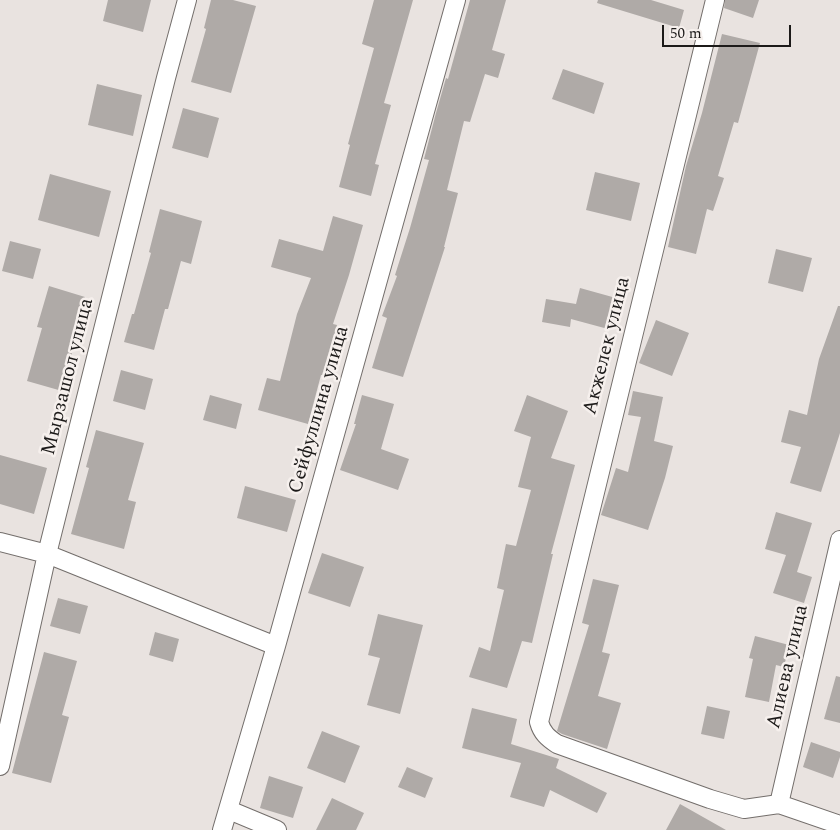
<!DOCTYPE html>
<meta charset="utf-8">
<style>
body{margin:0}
#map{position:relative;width:840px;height:830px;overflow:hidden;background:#e9e3e0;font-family:Spectral,serif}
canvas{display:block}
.scale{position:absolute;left:662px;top:25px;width:129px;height:22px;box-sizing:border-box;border:2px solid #1c1a19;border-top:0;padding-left:6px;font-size:15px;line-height:18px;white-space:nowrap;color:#1c1a19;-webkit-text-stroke:4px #f6f0ed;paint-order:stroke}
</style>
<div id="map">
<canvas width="840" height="830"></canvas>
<div class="scale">50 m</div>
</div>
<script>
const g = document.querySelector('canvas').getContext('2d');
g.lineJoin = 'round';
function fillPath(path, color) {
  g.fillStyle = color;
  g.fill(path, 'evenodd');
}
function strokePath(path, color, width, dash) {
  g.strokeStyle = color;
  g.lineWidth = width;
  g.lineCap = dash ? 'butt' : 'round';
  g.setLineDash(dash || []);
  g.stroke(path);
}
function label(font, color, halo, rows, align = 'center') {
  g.font = font + ' Spectral,serif';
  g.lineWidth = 5;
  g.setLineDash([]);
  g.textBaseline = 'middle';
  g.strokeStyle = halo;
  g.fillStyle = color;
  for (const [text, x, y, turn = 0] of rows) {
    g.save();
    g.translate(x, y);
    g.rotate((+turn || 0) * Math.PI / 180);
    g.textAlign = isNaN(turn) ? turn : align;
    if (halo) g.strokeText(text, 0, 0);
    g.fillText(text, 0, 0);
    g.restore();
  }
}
fillPath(new Path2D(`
 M 108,0 L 151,0 L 143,32 L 103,21 Z
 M 211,0 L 233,0 L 256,6 L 231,93 L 191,82 L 206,29 L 204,28 Z
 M 374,0 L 413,0 L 384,103 L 391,105 L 375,164 L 379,165 L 371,196 L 339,187 L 350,145 L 348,144 L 374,48 L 362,44 Z
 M 470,0 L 506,0 L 492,50 L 505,54 L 498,78 L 485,74 L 470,122 L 464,121 L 447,190 L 458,193 L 444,247 L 445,247 L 403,377 L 372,368 L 387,318 L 382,316 L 397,276 L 395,275 L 410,228 L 429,160 L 424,159 L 436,113 L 446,78 L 448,79 Z
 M 598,0 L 651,0 L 684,10 L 679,28 L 597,3 Z
 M 725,0 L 759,0 L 753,18 L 724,8 Z
 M 722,34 L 760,43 L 738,123 L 734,122 L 718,176 L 724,178 L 713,211 L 707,209 L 696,254 L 668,247 L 686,166 L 702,113 Z
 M 563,69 L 604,83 L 594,114 L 552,99 Z
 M 97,84 L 142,95 L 133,136 L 88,125 Z
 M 183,108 L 219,118 L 208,158 L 172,148 Z
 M 595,172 L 640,183 L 631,221 L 586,210 Z
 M 50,174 L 111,191 L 99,237 L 38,220 Z
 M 160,209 L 202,221 L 191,264 L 181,261 L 168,309 L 165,309 L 154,350 L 124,342 L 132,314 L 134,314 L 151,253 L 149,252 Z
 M 333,216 L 363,225 L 349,275 L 333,324 L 337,325 L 324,375 L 321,375 L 308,424 L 258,410 L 267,378 L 280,381 L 297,314 L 311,278 L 271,267 L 279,239 L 323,251 Z
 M 10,241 L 41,249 L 33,279 L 2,271 Z
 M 776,249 L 812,258 L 803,292 L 768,283 Z
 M 49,286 L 85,297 L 71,348 L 73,349 L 62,391 L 27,381 L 42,328 L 37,327 Z
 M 580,288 L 616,298 L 608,329 L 571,319 L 570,327 L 542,322 L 546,299 L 576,304 Z
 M 838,306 L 840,306 L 840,433 L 821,492 L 790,483 L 801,447 L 781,442 L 789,410 L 807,415 L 819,359 Z
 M 656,320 L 689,333 L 672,376 L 639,363 Z
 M 121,370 L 153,379 L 145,410 L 113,401 Z
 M 633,391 L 663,397 L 654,441 L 673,446 L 665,478 L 648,530 L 601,515 L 616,468 L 628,472 L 641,417 L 628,415 Z
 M 210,395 L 242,404 L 236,429 L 203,420 Z
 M 362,395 L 394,404 L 381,449 L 409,459 L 398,490 L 340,470 L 356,424 L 354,424 Z
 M 527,395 L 568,411 L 551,458 L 575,465 L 551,554 L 553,554 L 532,643 L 522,641 L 507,688 L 469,677 L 479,647 L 490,651 L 504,590 L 497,588 L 506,544 L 516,546 L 531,490 L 518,487 L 531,437 L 514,431 Z
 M 96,430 L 144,443 L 128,500 L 136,502 L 124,549 L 71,534 L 89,468 L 86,467 Z
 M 0,455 L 47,468 L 34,514 L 0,504 Z
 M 245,486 L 296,500 L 287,532 L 237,518 Z
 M 776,512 L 812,523 L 797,572 L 812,577 L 804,603 L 773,593 L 786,555 L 765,549 Z
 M 322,553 L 364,567 L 350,607 L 308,593 Z
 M 593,579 L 619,585 L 602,652 L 610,654 L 598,696 L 621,703 L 607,749 L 562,734 L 557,731 L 589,625 L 582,623 Z
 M 58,598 L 88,606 L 80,634 L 50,626 Z
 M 378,614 L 423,625 L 400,714 L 367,705 L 380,658 L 368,655 Z
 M 155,632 L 179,639 L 173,662 L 149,655 Z
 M 755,636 L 789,645 L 784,667 L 776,665 L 769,702 L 745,697 L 753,659 L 749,658 Z
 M 44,652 L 77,661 L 62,715 L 69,717 L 51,783 L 12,773 Z
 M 836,676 L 840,677 L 840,723 L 824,719 Z
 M 707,706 L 730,711 L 724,739 L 701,734 Z
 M 472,708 L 517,719 L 511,744 L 559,759 L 556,768 L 607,793 L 597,813 L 550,790 L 544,807 L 510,797 L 521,763 L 462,748 Z
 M 322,731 L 360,746 L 345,783 L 307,768 Z
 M 811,742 L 840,752 L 840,757 L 833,778 L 803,767 Z
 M 407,767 L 433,778 L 425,798 L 398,787 Z
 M 269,776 L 303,787 L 293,818 L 260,808 Z
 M 332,798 L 364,813 L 356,830 L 316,830 Z
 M 680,804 L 726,830 L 666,830 Z`), '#afaaa7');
const minor = new Path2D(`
 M 715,0 L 539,722 C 542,733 548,738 557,744 L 710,799 L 744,809 L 779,804 L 840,825
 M 0,542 L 47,554 L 276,646
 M 0,766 L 47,554 L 166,78 L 187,0
 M 779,804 L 840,540
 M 229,810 L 277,830
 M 222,830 L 276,646 L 456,0`);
strokePath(minor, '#736e6b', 20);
strokePath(minor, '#fff', 18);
label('20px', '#1c1a19', '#f6f0ed', [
 ["Акжелек улица",608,346,-76],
 ["Мырзашол улица",69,377,-76],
 ["Сейфуллина улица",320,410,-74],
 ["Алиева улица",789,667,-77]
]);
</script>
